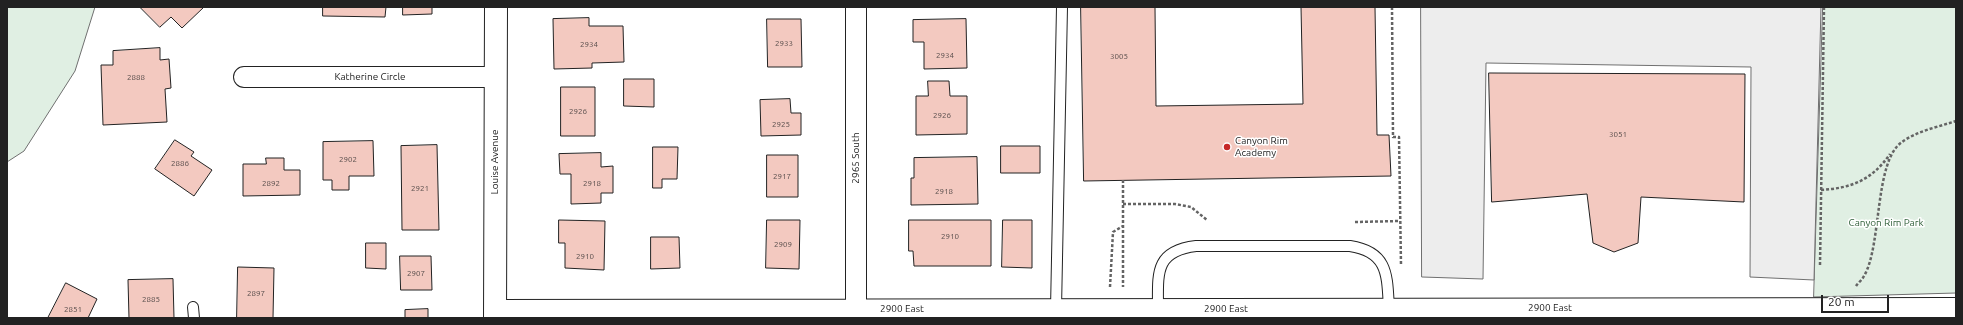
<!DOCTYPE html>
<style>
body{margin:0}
#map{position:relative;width:1963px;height:325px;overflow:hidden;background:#fff;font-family:Ubuntu,sans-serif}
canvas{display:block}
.frame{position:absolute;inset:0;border:8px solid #222;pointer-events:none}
.scale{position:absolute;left:1821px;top:295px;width:68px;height:18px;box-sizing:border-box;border:2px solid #222;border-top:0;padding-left:5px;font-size:12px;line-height:14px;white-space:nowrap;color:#222;-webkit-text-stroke:3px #fff;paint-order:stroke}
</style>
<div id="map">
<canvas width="1963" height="325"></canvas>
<div class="frame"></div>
<div class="scale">20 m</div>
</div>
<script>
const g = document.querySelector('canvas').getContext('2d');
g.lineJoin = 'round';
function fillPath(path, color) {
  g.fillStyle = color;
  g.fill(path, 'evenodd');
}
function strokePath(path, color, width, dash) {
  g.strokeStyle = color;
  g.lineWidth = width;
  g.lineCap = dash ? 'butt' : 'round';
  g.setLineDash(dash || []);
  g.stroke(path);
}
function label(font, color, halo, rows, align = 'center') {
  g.font = font + ' Ubuntu,sans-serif';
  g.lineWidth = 3;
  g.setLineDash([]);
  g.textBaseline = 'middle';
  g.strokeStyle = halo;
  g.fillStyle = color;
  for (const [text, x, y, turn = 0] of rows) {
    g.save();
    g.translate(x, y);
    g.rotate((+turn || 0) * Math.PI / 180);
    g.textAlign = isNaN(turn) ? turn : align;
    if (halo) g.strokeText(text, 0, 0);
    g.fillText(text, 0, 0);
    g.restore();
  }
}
const green = new Path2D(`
 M 7,7 L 95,7 L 75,71 L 24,151 L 7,162 Z
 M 1823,7 L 1956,7 L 1956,293 L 1814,297 Z`);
fillPath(green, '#e0efe3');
strokePath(green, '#6f6f6f', 1);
const parking = new Path2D(`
 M 1421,7 L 1821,7 L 1814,280 L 1750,277 L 1751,67 L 1486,63 L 1483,279 L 1422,277 Z`);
fillPath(parking, '#ededed');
strokePath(parking, '#6f6f6f', 1);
const building = new Path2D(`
 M 140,7 L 204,7 L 182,28 L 171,17 L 160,27 Z
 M 323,7 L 386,7 L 385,17 L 323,16 Z
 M 403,7 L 432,7 L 432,14 L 403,15 Z
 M 1081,7 L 1155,7 L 1156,106 L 1303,104 L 1301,7 L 1375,7 L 1377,135 L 1389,135 L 1391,176 L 1084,181 Z
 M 589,18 L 589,26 L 623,26 L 624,62 L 592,63 L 592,68 L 554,69 L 553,19 Z
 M 767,19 L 801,19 L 802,67 L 768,67 Z
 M 966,19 L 967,68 L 924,69 L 924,42 L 913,42 L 913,20 Z
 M 160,48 L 160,60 L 169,59 L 171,88 L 165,89 L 167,122 L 103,125 L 101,65 L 113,65 L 113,51 Z
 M 1489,73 L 1745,74 L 1744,202 L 1641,197 L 1638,243 L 1614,252 L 1593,243 L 1587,194 L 1492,202 Z
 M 624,79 L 654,79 L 654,107 L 624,106 Z
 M 928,81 L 949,81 L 950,96 L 967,96 L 967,134 L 916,135 L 916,96 L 928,96 Z
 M 561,87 L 595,87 L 595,136 L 561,136 Z
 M 790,99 L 791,113 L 801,113 L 801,135 L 761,136 L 760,100 Z
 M 175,140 L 194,152 L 191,156 L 212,170 L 194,196 L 155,169 Z
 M 373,141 L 374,176 L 349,176 L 349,190 L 332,190 L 332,180 L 323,180 L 323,142 Z
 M 437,145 L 439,230 L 402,230 L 401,146 Z
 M 1001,146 L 1040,146 L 1040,173 L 1001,173 Z
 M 653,147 L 678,147 L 677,179 L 662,179 L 662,188 L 653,188 Z
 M 601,153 L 601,167 L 613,166 L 613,193 L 601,193 L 601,203 L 571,204 L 571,174 L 560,174 L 559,154 Z
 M 767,155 L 798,155 L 798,197 L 767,197 Z
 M 977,157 L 978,204 L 911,205 L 911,178 L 914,178 L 914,158 Z
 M 266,158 L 284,158 L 284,170 L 300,170 L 300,195 L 243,196 L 243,164 L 266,164 Z
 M 559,220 L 605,221 L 604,270 L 565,268 L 565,243 L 559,243 Z
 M 767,220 L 800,220 L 799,269 L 766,268 Z
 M 909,220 L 991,220 L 991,266 L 914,266 L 913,251 L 909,251 Z
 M 1003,220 L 1032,220 L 1032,268 L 1002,267 Z
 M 651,237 L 679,237 L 680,268 L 651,269 Z
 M 366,243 L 386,243 L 386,269 L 366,268 Z
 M 400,256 L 431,256 L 432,290 L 401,290 Z
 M 238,267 L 274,268 L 273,318 L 237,318 Z
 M 173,279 L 174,318 L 129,318 L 128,280 Z
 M 66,283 L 97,299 L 88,318 L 48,318 Z
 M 428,309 L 428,318 L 405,318 L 405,310 Z`);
fillPath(building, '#f3c9c0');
strokePath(building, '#222', 1);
const service = new Path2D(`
 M 193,307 L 194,318
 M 1056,309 L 1062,7
 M 1158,309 C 1158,274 1154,251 1196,246 L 1350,246 C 1389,252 1387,276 1389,309`);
const minor = new Path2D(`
 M 856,7 L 856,309
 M 244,77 L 495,77
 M 495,310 L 1956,308`);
const tertiary = new Path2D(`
 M 495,318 L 496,7`);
strokePath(service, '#222', 12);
strokePath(minor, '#222', 22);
strokePath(tertiary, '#222', 24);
strokePath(new Path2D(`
 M 1392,7 L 1393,137 L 1399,137 L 1401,265
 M 1123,180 L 1123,287
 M 1821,190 C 1852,188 1872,180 1890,154
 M 1123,204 L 1175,204 L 1191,207 L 1207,220
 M 1355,222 L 1400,221
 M 1820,265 L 1824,7
 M 1856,286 C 1858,283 1862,280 1864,276 C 1882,246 1874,161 1902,142 C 1917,131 1938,127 1956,121
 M 1110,287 L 1113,232 L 1123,226`), '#646464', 2.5, [3, 2]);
strokePath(service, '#fff', 10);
strokePath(minor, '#fff', 20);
strokePath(tertiary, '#fff', 22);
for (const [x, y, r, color] of [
 [1227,147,4,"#c62828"]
]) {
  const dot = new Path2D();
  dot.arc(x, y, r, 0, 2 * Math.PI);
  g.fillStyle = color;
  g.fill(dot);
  strokePath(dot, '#fff', 1.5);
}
label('8px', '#564c4a', null, [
 ["2933",784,43],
 ["2934",589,44],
 ["2934",945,55],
 ["3005",1119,56],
 ["2888",136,77],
 ["2926",578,111],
 ["2926",942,115],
 ["2925",781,124],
 ["3051",1618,134],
 ["2902",348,159],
 ["2886",180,163],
 ["2917",782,176],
 ["2892",271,183],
 ["2918",592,183],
 ["2921",420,188],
 ["2918",944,191],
 ["2910",950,236],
 ["2909",783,244],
 ["2910",585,256],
 ["2907",416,273],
 ["2897",256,293],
 ["2885",151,299],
 ["2851",73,309]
]);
label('10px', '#222', '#fff', [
 ["Katherine Circle",370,77],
 ["2965 South",856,158,-90],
 ["Louise Avenue",495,162,-90],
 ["2900 East",1550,308],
 ["2900 East",902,309],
 ["2900 East",1226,309]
]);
label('10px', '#222', '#fff', [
 ["Canyon Rim",1235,141],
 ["Academy",1235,153]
], 'left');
label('10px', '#2f5e38', '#fff', [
 ["Canyon Rim Park",1886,223]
]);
</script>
